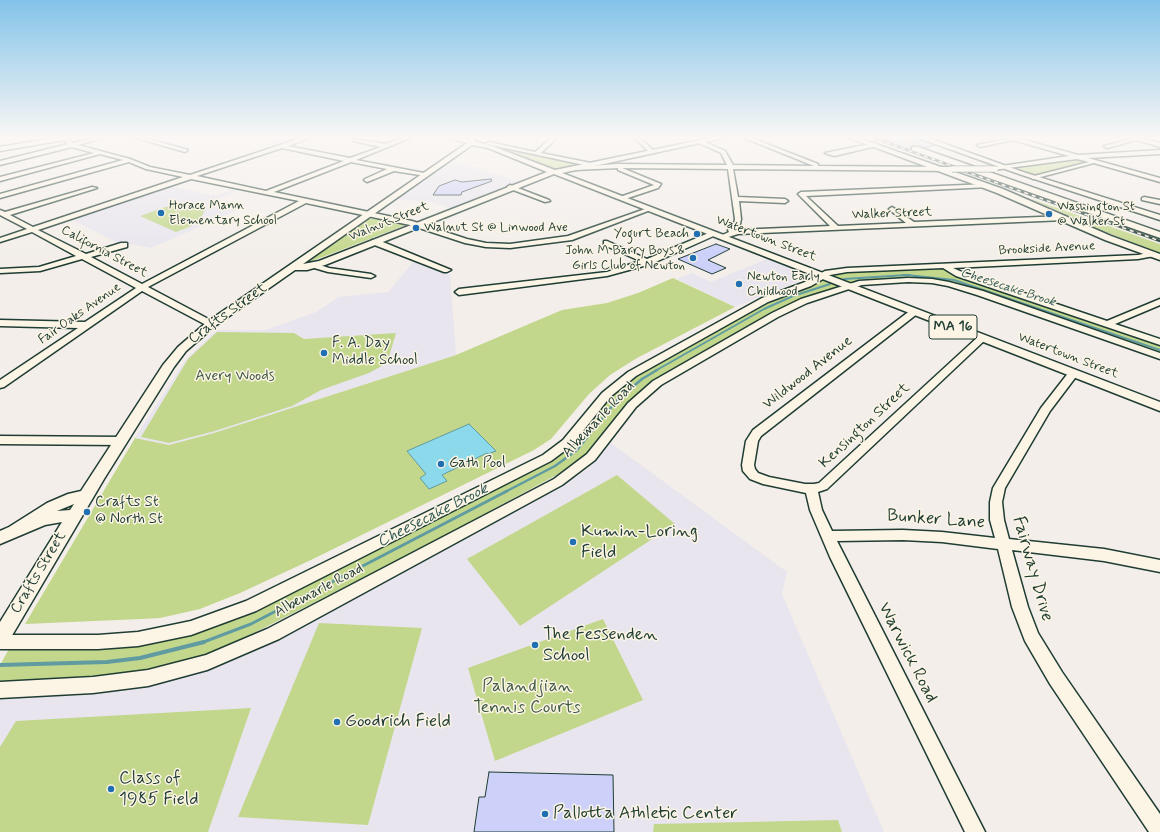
<!DOCTYPE html>
<html>
<head>
<meta charset="utf-8">
<style>
  body { margin:0 }
  canvas { display:block; background:#f3eee9 }
</style>
</head>
<body>
<canvas width="1160" height="832"></canvas>
<script>
const ctx = document.querySelector('canvas').getContext('2d');
ctx.lineJoin = 'round';
function fillPath(path, color) {
  ctx.fillStyle = color;
  ctx.fill(path, 'evenodd');
}
function toPath(rows) {
  const path = new Path2D();
  for (const r of rows) {
    path.moveTo(r[0], r[1]);
    for (let i = 2; i < r.length; i += 2) path.lineTo(r[i], r[i + 1]);
  }
  return path;
}
function trace(path, color, width, dash) {
  ctx.strokeStyle = color;
  ctx.lineWidth = width;
  ctx.lineCap = dash ? 'butt' : 'round';
  ctx.setLineDash(dash || []);
  ctx.stroke(path);
}
function write(font, color, halo, rows, align = 'center') {
  ctx.font = font + ' Mynerve,sans-serif';
  ctx.lineWidth = 3;
  ctx.setLineDash([]);
  ctx.textBaseline = 'middle';
  ctx.strokeStyle = halo;
  ctx.fillStyle = color;
  for (const [text, x, y, turn = 0] of rows) {
    ctx.save();
    ctx.translate(x, y);
    ctx.rotate((+turn || 0) * Math.PI / 180);
    ctx.textAlign = isNaN(turn) ? turn : align;
    if (halo) ctx.strokeText(text, 0, 0);
    ctx.fillText(text, 0, 0);
    ctx.restore();
  }
}
const built = toPath([
  [136,137,216,137,185,150],
  [228,137,304,137,275,147],
  [450,160,519,181,451,208,431,202,394,199],
  [170,186,216,196,233,189,238,190,217,200,247,206,151,248,131,244,118,243,71,219],
  [767,259,805,274,807,278,735,307,677,279,692,273,711,282],
  [414,261,450,274,456,355,214,433,169,445,135,438,186,359,216,330,266,330,316,312,339,297,388,292],
  [611,443,787,572,782,594,884,832,0,832,0,698,89,695,151,685,198,672,249,654,283,637,570,481,589,468]
]);
const green = toPath([
  [489,145,504,149,580,164,554,169],
  [1075,157,1094,162,1033,177,1007,168],
  [1029,198,1160,244,1160,253,1103,231],
  [200,205,205,210,201,218,189,227,176,232,140,216,165,207,172,206,185,208,173,213],
  [374,218,406,225,307,263,368,219],
  [940,268,1160,342,1160,355,966,288,928,281,856,285,833,276,838,273],
  [673,278,735,307,637,358,610,375,589,394,551,439,534,450,313,559,240,593,200,609,160,618,141,619,25,624,135,438,169,445,214,433,456,355,562,310,607,303,638,293],
  [818,278,843,288,811,296,791,304,694,357,645,387,626,405,591,451,575,465,412,553,218,651,122,677,0,689,0,665,13,642,127,640,201,625,558,451,623,380,765,300],
  [217,332,294,333,304,339,396,333,387,363,369,373,321,390,292,406,215,431,169,443,141,437,188,359],
  [617,475,675,524,520,626,467,559],
  [603,619,643,700,495,761,468,668],
  [319,623,422,628,368,825,238,817],
  [251,708,208,832,0,832,0,747,16,721],
  [838,820,842,832,653,832,654,824]
]);
const water = toPath([
  [469,424,496,451,488,454,487,453,442,475,447,481,429,489,420,478,426,474,407,451,469,424]
]);
const streamFar4 = toPath([
  [902,275,910,275]
]);
const streamFar3 = toPath([
  [844,279,907,275,954,280,1160,350],
  [655,371,764,309,793,296,830,284]
]);
const streamFar2 = toPath([
  [505,492,555,466,577,450,617,400,642,379,657,370]
]);
const streamFar1 = toPath([
  [201,643,251,624,507,491]
]);
const stream = toPath([
  [0,665,107,662,140,658,204,642]
]);
const building = toPath([
  [888,137,912,137,935,145,924,148,912,146,910,150,886,141,888,139,888,137],
  [491,179,492,181,462,192,461,195,433,195,439,186,455,180,462,182,491,179],
  [716,244,730,249,708,260,726,268,712,274,678,259,716,244],
  [489,772,613,775,614,832,474,832,479,797,485,797,489,772]
]);
const highwayTunnel = toPath([
  [891,137,922,148]
]);
const minor = toPath([
  [59,137,67,137,73,143,97,137,106,137,78,145,130,159,150,167,190,175,304,137,312,137,288,146,350,158,381,147,353,141,353,139,386,144,405,137,412,137,356,160,424,173,426,174,426,176,394,171,367,182,364,180,365,179,387,169,351,162,274,192,412,221,467,239,486,243,510,244,568,236,648,208,653,209,572,240,510,248,486,247,465,243,410,225,306,203,148,287,214,322,216,324,214,326,208,326,142,291,4,387,0,388,0,380,78,328,0,326,0,320,85,322,136,288,82,259,40,271,0,273,0,269,39,267,76,256,32,232,0,242,0,238,27,229,0,215,0,210,5,212,92,187,97,188,10,215,33,227,183,177,146,169,129,162,0,198,0,194,123,160,100,154,0,181,0,177,94,153,72,147,0,165,0,161,68,144,64,140,0,151,0,147,59,137],
  [282,148,344,161,266,191,197,176,282,148],
  [191,179,299,201,142,284,91,257,127,247,127,243,121,243,86,254,38,230,191,179],
  [133,137,142,137,188,150,185,152,133,137],
  [549,137,554,137,554,141,541,153,591,163,592,164,589,166,617,164,727,165,721,153,699,143,699,141,701,140,725,151,733,165,814,166,742,137,749,137,818,164,818,166,952,167,955,169,952,171,733,169,738,197,785,199,788,201,785,203,739,201,741,219,740,224,736,230,830,226,798,194,801,192,988,184,990,185,990,187,806,196,838,226,906,223,890,210,889,209,892,207,914,222,1065,216,1068,218,1065,220,738,234,722,239,718,237,729,232,728,230,734,224,735,219,728,169,622,168,661,184,658,188,622,200,619,198,620,197,654,185,618,170,618,168,575,170,573,169,573,167,589,166,486,144,489,142,535,152,549,140,549,137],
  [634,137,639,137,654,151,654,153,650,153,634,137],
  [1005,137,1014,137,1078,155,1160,150,1160,154,1088,158,1160,178,1160,182,1094,163,1033,179,1030,177,1089,162,1077,159,993,170,992,169,995,167,1069,156,1013,140,980,147,977,145,1007,139,1005,137],
  [1128,137,1137,137,1160,143,1160,147,1137,140,1107,148,1104,146,1131,139,1128,137],
  [875,143,878,145,877,146,834,156,825,153,875,143],
  [510,185,549,200,550,201,545,202,508,188,507,187,510,185],
  [1144,197,1160,200,1160,204,1142,200,1142,198,1144,197],
  [711,232,714,232,718,234,651,264,607,276,459,295,455,292,459,289,607,272,640,261,604,245,604,241,607,241,647,259,711,232],
  [372,240,378,240,451,270,447,272,444,272,372,244,372,240],
  [1151,252,1155,254,1154,256,1138,259,953,268,962,272,1107,321,1160,299,1160,305,1115,324,1160,339,1160,345,956,276,943,268,847,272,830,275,811,286,768,302,636,376,610,397,571,446,551,461,256,611,191,635,138,646,98,649,0,649,0,635,98,635,138,632,191,621,246,601,543,455,563,440,602,393,628,372,762,298,805,282,825,271,847,268,1138,255,1151,252],
  [311,263,314,263,329,268,371,274,375,276,371,278,328,272,311,267,311,263],
  [908,278,932,279,949,282,983,291,1160,353,1160,359,977,295,948,286,932,283,908,282,862,285,846,290,807,303,778,317,661,385,636,407,595,460,562,485,279,639,207,670,148,686,93,693,0,698,0,682,93,677,148,670,206,655,267,629,554,479,587,454,628,403,653,381,772,313,801,299,859,281,908,278],
  [914,309,918,312,917,314,761,436,758,441,754,465,755,469,758,473,769,477,805,484,814,484,819,483,979,336,985,336,987,338,985,340,827,489,818,492,822,510,832,531,903,530,942,532,995,538,990,520,990,502,993,488,1041,408,1069,372,1077,372,1078,374,1050,411,1005,488,1002,502,1004,520,1009,539,1104,549,1160,560,1160,572,1104,561,1012,550,1028,607,1038,633,1062,672,1160,814,1160,832,1149,832,1050,684,1025,641,1012,607,998,549,942,542,903,540,837,541,985,832,965,832,830,557,810,510,806,493,763,484,750,479,743,471,742,465,746,441,753,430,911,310,914,309],
  [0,436,121,437,125,438,127,441,125,444,121,445,0,444,0,436]
]);
const major = toPath([
  [447,137,458,137,469,140,470,137,476,137,474,141,492,146,555,170,715,137,728,137,562,173,1160,402,1160,411,554,174,325,265,307,270,295,270,215,326,186,351,174,367,104,479,7,644,0,646,0,622,62,522,45,525,0,544,0,531,9,527,47,503,68,494,81,491,163,365,178,347,207,322,467,143,447,137],
  [472,145,488,148,547,172,319,261,303,264,472,145],
  [74,504,70,510,57,511,74,504],
  [847,137,856,137,1003,189,1111,236,1160,254,1160,260,1105,240,997,193,847,137],
  [916,137,926,137,1023,172,1160,215,1160,220,1019,174,916,137]
]);
const highway = toPath([
  [877,137,886,137,887,139,884,141,877,137],
  [912,147,918,147,1160,232,1160,238,912,151,912,147]
]);
const rail = toPath([
  [871,137,955,167],
  [964,171,1160,241]
]);
const minorBridge = toPath([
  [952,169,995,169]
]);
const markers = [
  [161,213,4,"#1f6fb2"],
  [1049,214,4,"#1f6fb2"],
  [416,228,4,"#1f6fb2"],
  [697,234,4,"#1f6fb2"],
  [693,258,4,"#1f6fb2"],
  [739,284,4,"#1f6fb2"],
  [324,353,4,"#1f6fb2"],
  [441,464,4,"#1f6fb2"],
  [87,512,4,"#1f6fb2"],
  [573,542,4,"#1f6fb2"],
  [535,645,4,"#1f6fb2"],
  [337,722,4,"#1f6fb2"],
  [111,789,4,"#1f6fb2"],
  [545,814,4,"#1f6fb2"]
];
const farPoinames = [
  ["Horace Mann",169,206],
  ["Elementary School",169,221],
  ["Washington St",1057,207],
  ["@ Walker St",1057,222],
  ["Walnut St @ Linwood Ave",424,228],
  ["Yogurt Beach",689,234,"right"],
  ["John M Barry Boys &",685,251,"right"],
  ["Girls Club of Newton",685,266,"right"],
  ["Newton Early",747,277],
  ["Childhood",747,292]
];
const farStreetnames = [
  ["Walker Street",892,214,-2],
  ["Walnut Street",389,222,-22],
  ["Watertown Street",766,239,21],
  ["Brookside Avenue",1047,249,-3],
  ["California Street",104,252,28],
  ["Fair Oaks Avenue",80,314,-35],
  ["Watertown Street",1068,356,21]
];
const farWaternames = [
  ["Cheesecake Brook",1008,288,18]
];
const shields = [
  [953,327,48]
];
const shieldNames = [
  ["MA 16",953,327]
];
const streetNames = [
  ["Crafts Street",228,314,-36],
  ["Wildwood Avenue",808,373,-38],
  ["Albemarle Road",599,420,-47],
  ["Kensington Street",865,426,-43],
  ["Crafts Street",39,573,-59],
  ["Albemarle Road",319,591,-28]
];
const poiNames = [
  ["F. A. Day",332,344],
  ["Middle School",332,361],
  ["Gath Pool",449,464],
  ["Crafts St",95,503],
  ["@ North St",95,520]
];
const parkNames = [
  ["Avery Woods",235,377]
];
const waterNames = [
  ["Cheesecake Brook",433,516,-27]
];
const nearStreetnames = [
  ["Bunker Lane",936,520,4],
  ["Fairway Drive",1032,569,74],
  ["Warwick Road",907,653,63]
];
const nearPoinames = [
  ["Kumin-Loring",581,532],
  ["Field",581,553],
  ["The Fessenden",543,635],
  ["School",543,656],
  ["Goodrich Field",345,722],
  ["Class of",119,779],
  ["1985 Field",119,800],
  ["Pallotta Athletic Center",553,814]
];
const nearParknames = [
  ["Palandjian",527,687],
  ["Tennis Courts",527,708]
];
fillPath(built, '#e8e5ee');
fillPath(green, '#c3d78c');
fillPath(water, '#8bd9ea');
trace(water, '#609ba1', 1);
trace(streamFar4, '#609ba1', 1.5);
trace(streamFar3, '#609ba1', 2);
trace(streamFar2, '#609ba1', 2.5);
trace(streamFar1, '#609ba1', 3);
trace(stream, '#609ba1', 4);
fillPath(building, '#cdd1fa');
trace(building, '#1f3d34', 1);
trace(highwayTunnel, '#c9cbc5', 8, [8, 4]);
trace(minor, '#1f3d34', 3);
trace(major, '#1f3d34', 3);
trace(highway, '#1f3d34', 3);
fillPath(minor, '#fcf5e5');
fillPath(major, '#fcf5e5');
fillPath(highway, '#fcf5e5');
trace(rail, '#1f3d34', 2.5);
trace(rail, '#fcf5e5', 1.5, [4]);
trace(minorBridge, '#1f3d34', 7, []);
trace(minorBridge, '#fcf5e5', 5.5);
const sky = ctx.createLinearGradient(0, 0, 0, 254);
sky.addColorStop(0, '#83c3e9');
sky.addColorStop(0.54, '#faf7f5');
sky.addColorStop(1, '#faf7f500');
ctx.fillStyle = sky;
ctx.fillRect(0, 0, 1160, 254);
for (const [x, y, r, color] of markers) {
  const dot = new Path2D();
  dot.arc(x, y, r, 0, 2 * Math.PI);
  ctx.fillStyle = color;
  ctx.fill(dot);
  trace(dot, '#fcf5e5', 1.5);
}
write('13px', '#1f3d34', '#fcf5e5', farPoinames, 'left');
write('13px', '#1f3d34', '#fcf5e5', farStreetnames);
write('italic 13px', '#355c58', '#fcf5e5', farWaternames);
for (const [x, y, w] of shields) {
  const box = new Path2D();
  box.roundRect(x - w / 2, y - 12, w, 24, 3);
  ctx.fillStyle = '#fcf5e5';
  ctx.fill(box);
  trace(box, '#1f3d34', 1);
}
write('bold 14px', '#1f3d34', null, shieldNames);
write('15px', '#1f3d34', '#fcf5e5', streetNames);
write('15px', '#1f3d34', '#fcf5e5', poiNames, 'left');
write('15px', '#405c46', '#fcf5e5', parkNames);
write('italic 16px', '#355c58', '#fcf5e5', waterNames);
write('18px', '#1f3d34', '#fcf5e5', nearStreetnames);
write('18px', '#1f3d34', '#fcf5e5', nearPoinames, 'left');
write('18px', '#405c46', '#fcf5e5', nearParknames);
</script>
</body>
</html>
